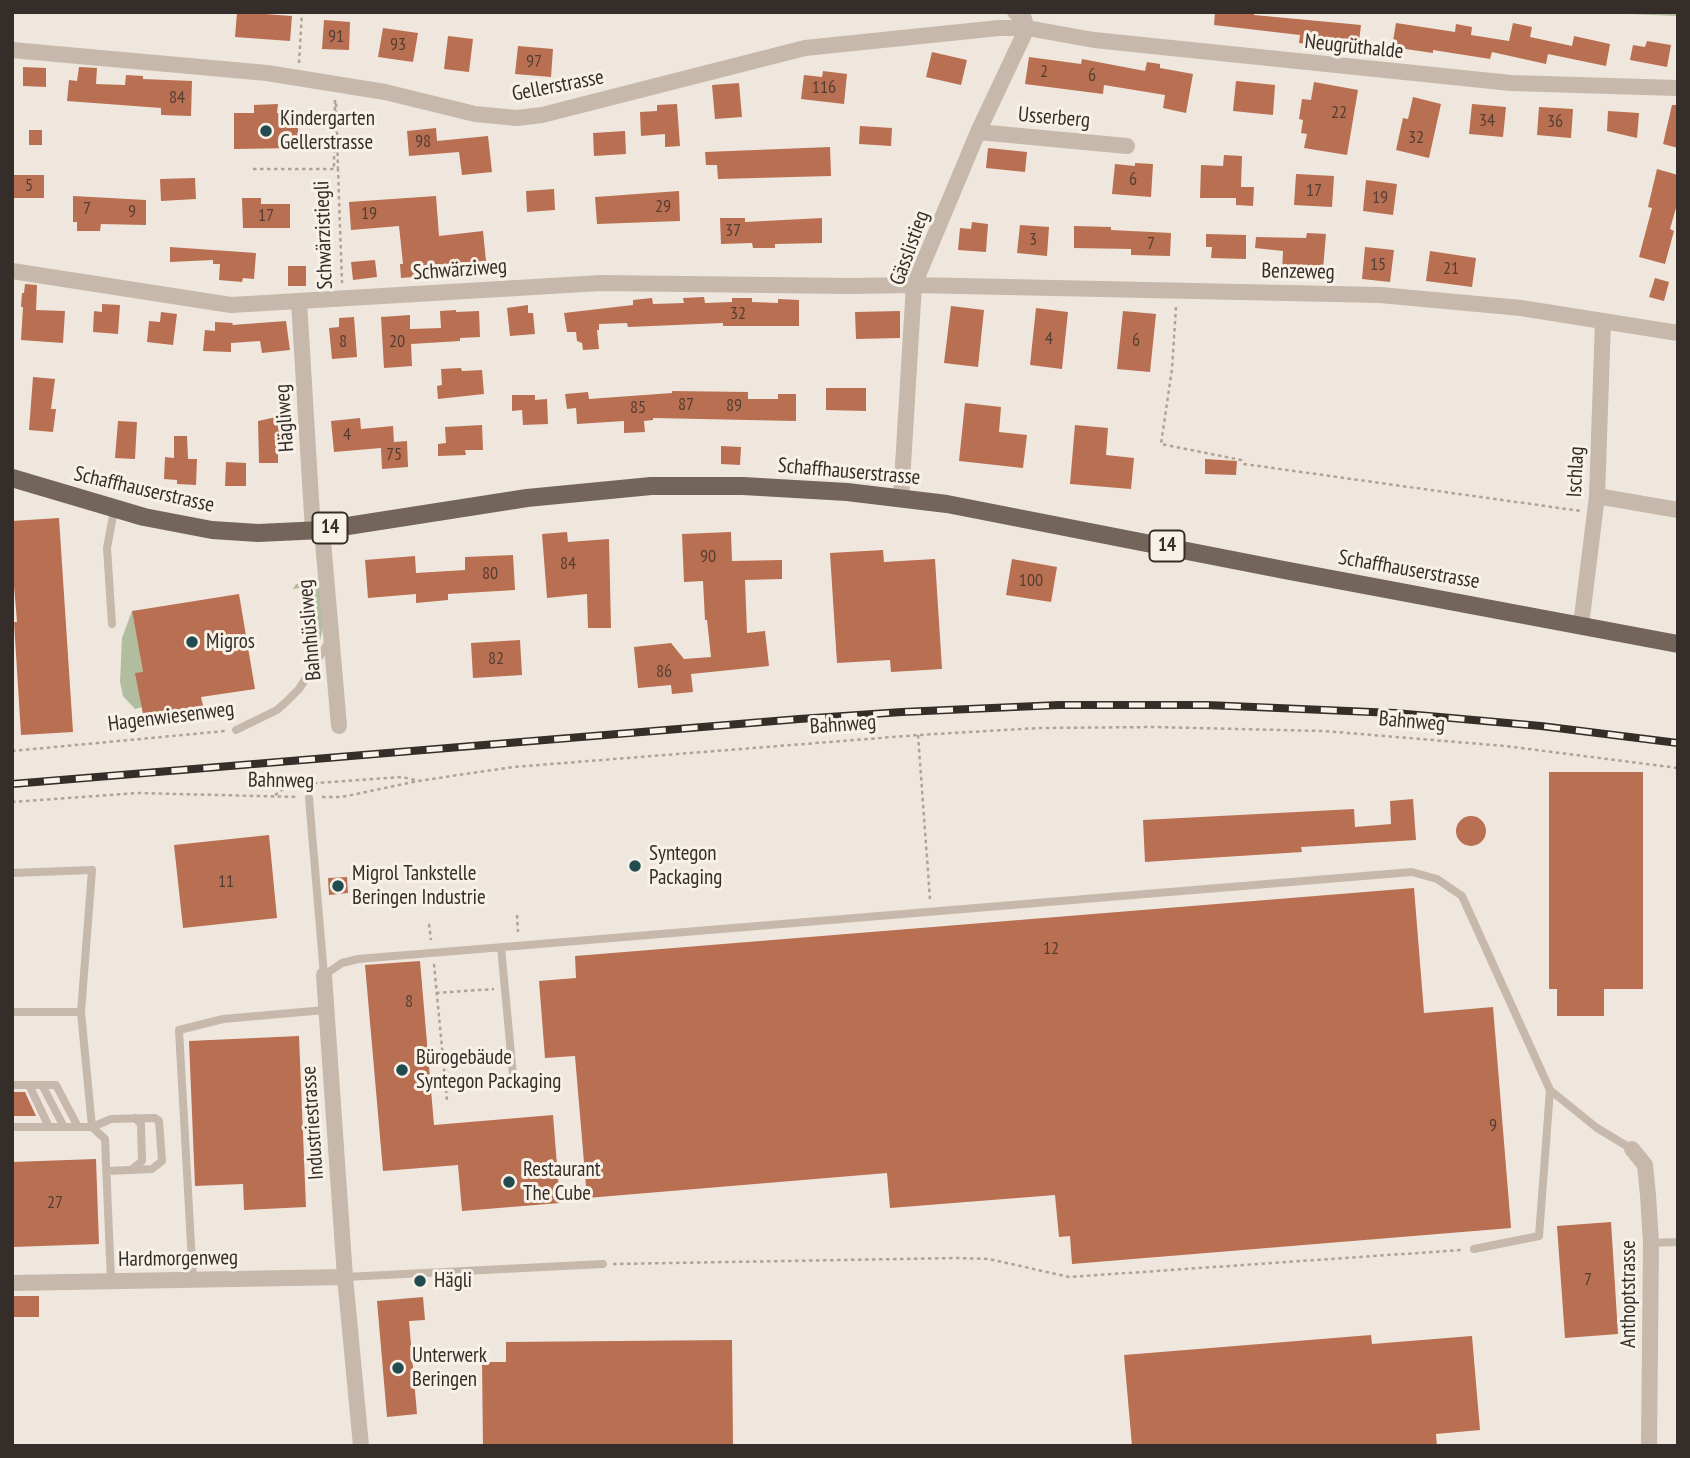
<!DOCTYPE html>
<html>
<head>
<meta charset="utf-8">
<style>
  body { margin:0 }
  #map { position:relative; width:1690px; height:1458px; overflow:hidden; background:#efe7dd; font-family:"PT Sans Narrow",sans-serif }
  canvas { display:block }
  .frame { position:absolute; inset:0; border:14px solid #342d29; pointer-events:none }
</style>
</head>
<body>
<div id="map">
<canvas width="1690" height="1458"></canvas>
<div class="frame"></div>
</div>
<script>
const ctx = document.querySelector('canvas').getContext('2d');
ctx.lineJoin = 'round';
function fillPath(path, color) {
  ctx.fillStyle = color;
  ctx.fill(path, 'evenodd');
}
function toPath(rows) {
  const path = new Path2D();
  for (const r of rows) {
    if (r.length === 3) {
      path.moveTo(r[0] + r[2], r[1]);
      path.arc(r[0], r[1], r[2], 0, 2 * Math.PI);
      continue;
    }
    path.moveTo(r[0], r[1]);
    for (let i = 2; i < r.length; i += 2) path.lineTo(r[i], r[i + 1]);
  }
  return path;
}
function trace(path, color, width, dash) {
  ctx.strokeStyle = color;
  ctx.lineWidth = width;
  ctx.lineCap = dash ? 'butt' : 'round';
  ctx.setLineDash(dash || []);
  ctx.stroke(path);
}
function write(font, color, halo, rows, align = 'center') {
  ctx.font = font + ' "PT Sans Narrow",sans-serif';
  ctx.lineWidth = 6;
  ctx.setLineDash([]);
  ctx.textBaseline = 'middle';
  ctx.strokeStyle = halo;
  ctx.fillStyle = color;
  for (const [text, x, y, turn = 0] of rows) {
    ctx.save();
    ctx.translate(x, y);
    ctx.rotate((+turn || 0) * Math.PI / 180);
    ctx.textAlign = isNaN(turn) ? turn : align;
    if (halo) ctx.strokeText(text, 0, 0);
    ctx.fillText(text, 0, 0);
    ctx.restore();
  }
}
const green = toPath([
  [1578,12,1678,12,1678,16],
  [315,582,320,584,323,628,319,644,314,650,308,651,303,646,316,643,306,587,293,589,296,584],
  [132,611,143,672,142,707,135,709,123,696,120,682,122,638]
]);
const building = toPath([
  [237,12,292,16,290,41,235,37],
  [1215,12,1254,12,1254,15,1361,25,1358,50,1299,43,1300,35,1214,25],
  [324,20,350,22,349,50,322,49],
  [1396,23,1455,32,1456,24,1472,27,1471,35,1509,41,1513,23,1532,27,1530,37,1572,46,1574,36,1610,44,1606,66,1548,54,1546,64,1492,52,1490,59,1433,50,1433,53,1392,47],
  [383,28,418,33,413,62,378,57],
  [448,36,473,39,469,72,444,69],
  [1647,41,1671,45,1667,67,1630,60,1633,45,1645,47],
  [518,46,553,49,551,77,515,74],
  [932,52,967,60,961,85,926,77],
  [1029,57,1081,64,1082,59,1145,71,1147,62,1160,64,1160,68,1193,74,1186,113,1163,108,1165,95,1104,85,1103,94,1025,84],
  [23,67,46,68,46,87,23,86],
  [79,67,97,68,96,84,125,85,126,75,143,76,143,79,192,81,191,116,161,115,161,108,67,101,69,80,77,81],
  [823,71,847,74,844,104,801,99,804,75,822,77],
  [1236,81,1275,85,1273,115,1233,111],
  [1314,82,1358,90,1347,155,1304,148,1307,134,1301,133,1303,120,1299,119,1302,99,1311,100],
  [739,83,742,117,715,119,712,85],
  [1413,97,1441,104,1429,158,1396,150,1403,118,1408,119],
  [278,104,277,113,298,113,298,148,234,149,234,113,254,113,254,105],
  [677,104,680,146,665,147,665,134,641,136,640,112,657,111,657,105],
  [1472,104,1506,107,1503,137,1469,134],
  [1672,105,1678,105,1678,148,1663,144],
  [1539,107,1573,109,1571,138,1537,135],
  [1608,111,1639,113,1637,138,1607,131],
  [860,126,892,128,891,146,859,144],
  [436,128,437,141,488,136,492,172,462,175,459,152,409,156,407,131],
  [29,130,42,130,42,145,29,145],
  [625,131,626,154,594,156,593,133],
  [830,147,831,176,718,179,717,165,706,165,705,152],
  [988,148,1027,152,1025,172,986,168],
  [1224,155,1242,156,1241,187,1254,187,1253,206,1236,205,1236,198,1200,198,1201,165,1223,166],
  [1135,163,1153,164,1151,197,1112,194,1115,164,1135,166],
  [1657,169,1678,175,1678,201,1670,229,1674,231,1665,264,1639,257,1652,208,1648,207],
  [1296,174,1334,176,1332,207,1294,205],
  [14,175,44,175,44,198,14,198],
  [195,178,196,199,161,201,160,179],
  [1366,180,1397,184,1393,215,1363,211],
  [554,189,555,210,527,212,526,191],
  [679,191,680,221,597,224,595,197],
  [73,196,146,200,146,225,101,224,100,231,77,231,77,222,73,222],
  [436,196,439,236,483,231,486,261,438,266,439,275,401,278,400,264,403,264,399,226,351,230,349,202],
  [242,198,261,198,261,204,290,204,290,228,243,228],
  [720,218,745,218,745,222,822,218,822,243,775,244,775,248,753,248,752,243,721,244],
  [972,222,988,224,986,252,958,250,960,228,971,229],
  [1020,225,1049,227,1047,256,1017,253],
  [1074,226,1111,227,1111,230,1171,233,1170,256,1131,255,1131,249,1074,248],
  [1307,233,1326,234,1323,269,1302,268,1302,274,1282,273,1283,251,1255,248,1256,237,1306,238],
  [1206,234,1246,235,1246,259,1211,258,1212,247,1206,247],
  [170,247,256,253,254,279,243,278,242,282,219,280,220,264,213,264,213,260,170,262],
  [1365,247,1394,250,1390,282,1362,279],
  [1430,251,1476,258,1472,287,1426,281],
  [375,260,377,277,353,280,351,262],
  [288,266,306,266,306,286,288,286],
  [1655,278,1669,282,1664,301,1649,297],
  [25,284,37,285,36,310,65,311,63,343,21,340,23,307,21,307,22,293,24,293],
  [704,297,705,303,732,302,732,298,752,298,752,302,778,303,778,299,799,300,799,326,723,326,723,323,628,327,627,323,599,324,599,330,597,330,599,349,583,350,582,343,577,341,576,332,567,332,564,313,633,305,633,300,652,298,653,304,684,303,683,298],
  [102,304,120,305,118,334,93,332,94,311,102,312],
  [528,305,528,313,533,313,535,334,510,336,507,308],
  [951,306,984,310,978,367,944,363],
  [1036,308,1068,312,1062,369,1030,365],
  [456,310,456,312,479,311,480,337,460,338,460,341,411,344,412,366,384,368,381,317,410,315,410,329,441,328,440,311],
  [900,311,900,338,856,339,855,312],
  [1123,311,1156,314,1150,372,1117,369],
  [161,312,177,314,173,345,147,342,149,321,160,322],
  [354,317,357,357,332,359,329,328,339,327,339,318],
  [286,321,290,350,262,353,260,341,231,343,231,352,203,351,205,330,215,331,215,322,233,323,232,325],
  [461,368,462,371,482,370,484,394,438,399,437,386,442,385,441,369],
  [33,377,55,379,51,409,56,409,53,432,29,430],
  [826,388,866,388,866,411,826,410],
  [672,391,748,392,748,399,778,399,778,394,796,394,796,421,653,418,653,420,644,421,645,432,624,433,624,421,577,424,576,408,567,409,565,394,588,392,589,399,672,393],
  [512,395,535,395,535,400,547,399,548,424,523,425,522,410,512,411],
  [965,403,1001,407,999,432,1027,435,1023,468,959,461],
  [290,414,294,423,295,452,278,452,278,463,259,463,258,421],
  [360,418,361,429,393,426,394,442,407,441,408,467,382,469,381,448,334,452,331,421],
  [118,421,137,422,135,459,115,458],
  [482,425,483,450,465,450,466,455,438,456,438,444,446,443,445,427],
  [1075,425,1108,428,1106,455,1134,458,1131,489,1070,484],
  [174,436,187,436,188,459,197,459,196,485,177,484,177,480,164,479,165,457,174,458],
  [721,446,741,447,740,465,721,464],
  [1205,459,1237,461,1236,475,1205,474],
  [226,462,246,463,246,486,225,486],
  [59,518,73,732,21,735,14,622,17,622,12,562,12,521],
  [567,532,568,542,609,539,611,628,588,628,587,594,547,598,542,534],
  [731,532,732,561,782,560,782,579,745,580,747,633,765,631,769,666,691,674,693,692,672,694,671,685,638,688,634,647,671,643,684,659,711,657,707,620,705,620,703,581,684,582,682,534],
  [883,550,884,562,935,559,942,669,891,672,890,660,837,663,830,553],
  [513,555,515,590,448,594,448,600,416,603,416,594,368,598,365,560,415,556,416,573,465,570,465,557],
  [1012,559,1057,567,1051,602,1006,595],
  [239,594,255,689,201,697,205,714,151,718,149,713,143,714,135,673,143,672,132,611],
  [520,640,522,675,473,678,471,643],
  [1549,772,1643,772,1643,989,1604,989,1604,1016,1557,1016,1557,989,1549,989],
  [1413,799,1416,840,1301,847,1302,852,1145,862,1143,820,1354,809,1355,827,1391,824,1390,801],
  [1471,831,15],
  [269,835,277,918,183,928,174,845],
  [347,877,348,893,329,895,328,878],
  [1414,888,1424,1013,1493,1007,1511,1228,1072,1264,1070,1236,1059,1237,1055,1195,890,1208,887,1173,587,1198,575,1056,545,1058,539,981,576,978,575,956],
  [420,961,434,1125,553,1115,560,1203,462,1211,458,1165,383,1171,365,965],
  [299,1036,306,1207,244,1210,243,1184,195,1186,189,1041],
  [12,1092,25,1092,36,1116,12,1116],
  [96,1159,99,1244,12,1247,12,1162],
  [1611,1222,1618,1334,1565,1338,1557,1226],
  [12,1296,39,1296,39,1317,12,1317],
  [423,1297,425,1320,409,1321,417,1414,387,1417,377,1301],
  [1371,1335,1372,1344,1472,1336,1480,1430,1436,1434,1437,1446,1132,1446,1124,1355],
  [732,1340,733,1446,483,1446,482,1362,506,1362,506,1342]
]);
const path = toPath([
  [299,63,302,12],
  [335,100,334,166,338,169,342,283],
  [253,169,338,169,336,102],
  [1176,307,1172,369,1161,444,1241,460,1244,464,1581,511],
  [918,735,930,899],
  [12,751,225,731],
  [275,795,289,785,402,777,415,780],
  [322,797,342,797,418,781,513,767,918,735,1039,728,1156,727,1324,731,1505,746,1678,768],
  [12,802,137,793,298,797],
  [517,915,518,932],
  [429,924,431,940],
  [434,964,447,1100],
  [436,993,494,989],
  [613,1264,958,1258,989,1259,1069,1277,1461,1250]
]);
const lane = toPath([
  [112,624,107,548,114,510],
  [236,730,277,710,286,702,299,689,330,640],
  [309,798,324,975,342,963,358,959,1412,872,1437,879,1462,896,1550,1090,1597,1128,1632,1149],
  [12,873,92,870,81,1012,92,1127,111,1119,155,1118,159,1121,162,1161,152,1169,106,1171],
  [501,947,514,1086],
  [12,1012,81,1012],
  [12,1085,56,1085,78,1127],
  [29,1085,49,1127],
  [42,1085,64,1127],
  [12,1127,92,1127,105,1139,111,1281],
  [131,1170,142,1161,141,1124,135,1118],
  [1651,1243,1678,1242],
  [1474,1249,1539,1236,1550,1090],
  [345,1277,603,1264],
  [193,1280,179,1030,223,1019,325,1010]
]);
const street = toPath([
  [1015,12,1023,16,1027,28],
  [12,50,267,73,385,92,475,114,517,118,542,115,805,48,999,28,1027,28,1094,40,1511,83,1678,88],
  [978,132,1127,146],
  [12,271,231,305,601,283,850,286,914,285,1380,295,1521,308,1678,333],
  [299,302,313,531],
  [1597,496,1678,510],
  [901,498,914,285,978,132,1027,28],
  [322,530,339,726],
  [1581,625,1597,496,1603,321],
  [324,975,345,1277,361,1446],
  [1632,1149,1645,1165,1648,1195,1651,1243,1649,1446],
  [12,1283,345,1277]
]);
const primary = toPath([
  [12,478,144,517,212,530,258,533,322,530,527,498,651,486,743,486,847,492,947,504,1284,570,1678,644]
]);
const rail = toPath([
  [12,784,799,719,902,712,1059,705,1207,705,1395,713,1541,726,1678,743]
]);
const markers = [
  [266,131,7,"#234c51"],
  [192,642,7,"#234c51"],
  [635,866,7,"#234c51"],
  [338,886,7,"#234c51"],
  [402,1070,7,"#234c51"],
  [509,1182,7,"#234c51"],
  [420,1281,7,"#234c51"],
  [398,1368,7,"#234c51"]
];
const numberNames = [
  ["91",336,37],
  ["93",398,45],
  ["97",534,62],
  ["2",1044,72],
  ["6",1092,76],
  ["116",824,88],
  ["84",177,98],
  ["22",1339,113],
  ["34",1487,121],
  ["36",1555,122],
  ["32",1416,138],
  ["98",423,142],
  ["6",1133,180],
  ["5",29,186],
  ["17",1314,191],
  ["19",1380,198],
  ["29",663,207],
  ["7",87,209],
  ["9",132,212],
  ["19",369,214],
  ["17",266,216],
  ["37",733,231],
  ["3",1033,240],
  ["7",1151,244],
  ["15",1378,265],
  ["21",1451,269],
  ["32",738,314],
  ["4",1049,339],
  ["6",1136,341],
  ["8",343,342],
  ["20",397,342],
  ["87",686,405],
  ["89",734,406],
  ["85",638,408],
  ["4",347,435],
  ["75",394,455],
  ["90",708,557],
  ["84",568,564],
  ["80",490,574],
  ["100",1031,581],
  ["82",496,659],
  ["86",664,672],
  ["11",226,882],
  ["12",1051,949],
  ["8",409,1002],
  ["9",1493,1126],
  ["27",55,1203],
  ["7",1588,1280]
];
const shields = [
  [330,528,35],
  [1167,546,35]
];
const shieldNames = [
  ["14",330,528],
  ["14",1167,546]
];
const streetNames = [
  ["Neugrüthalde",1354,47,6],
  ["Gellerstrasse",558,86,-11],
  ["Usserberg",1054,118,5],
  ["Schwärzistiegli",324,235,-92],
  ["Gässlistieg",910,248,-70],
  ["Schwärziweg",460,270,-4],
  ["Benzeweg",1298,272,1],
  ["Hägliweg",285,418,-94],
  ["Schaffhauserstrasse",849,472,5],
  ["Ischlag",1576,472,-87],
  ["Schaffhauserstrasse",144,490,13],
  ["Schaffhauserstrasse",1409,570,10],
  ["Bahnhüsliweg",310,630,-95],
  ["Hagenwiesenweg",171,717,-7],
  ["Bahnweg",1412,722,5],
  ["Bahnweg",843,725,-4],
  ["Bahnweg",281,781,1],
  ["Industriestrasse",313,1123,-94],
  ["Hardmorgenweg",178,1259,-1],
  ["Anthoptstrasse",1629,1294,-90]
];
const poiNames = [
  ["Kindergarten",280,119],
  ["Gellerstrasse",280,143],
  ["Migros",206,642],
  ["Syntegon",649,854],
  ["Packaging",649,878],
  ["Migrol Tankstelle",352,874],
  ["Beringen Industrie",352,898],
  ["Bürogebäude",416,1058],
  ["Syntegon Packaging",416,1082],
  ["Restaurant",523,1170],
  ["The Cube",523,1194],
  ["Hägli",434,1281],
  ["Unterwerk",412,1356],
  ["Beringen",412,1380]
];
fillPath(green, '#b1bd9e');
fillPath(building, '#b96f51');
trace(path, '#b2a294', 2.5, [3.5, 3.5]);
trace(lane, '#c6b8aa', 8);
trace(street, '#c6b8aa', 16);
trace(primary, '#74655b', 18);
trace(rail, '#342d29', 8);
trace(rail, '#f7f1e8', 5, [16]);
for (const [x, y, r, color] of markers) {
  const dot = new Path2D();
  dot.arc(x, y, r, 0, 2 * Math.PI);
  ctx.fillStyle = color;
  ctx.fill(dot);
  trace(dot, '#f7f1e8', 2.5);
}
write('18px', '#553e33', null, numberNames);
for (const [x, y, w] of shields) {
  const box = new Path2D();
  box.roundRect(x - w / 2, y - 15.5, w, 31, 5);
  ctx.fillStyle = '#f7f1e8';
  ctx.fill(box);
  trace(box, '#342d29', 2);
}
write('bold 19px', '#342d29', null, shieldNames);
write('21px', '#342d29', '#f7f1e8', streetNames);
write('21px', '#342d29', '#f7f1e8', poiNames, 'left');
</script>
</body>
</html>
